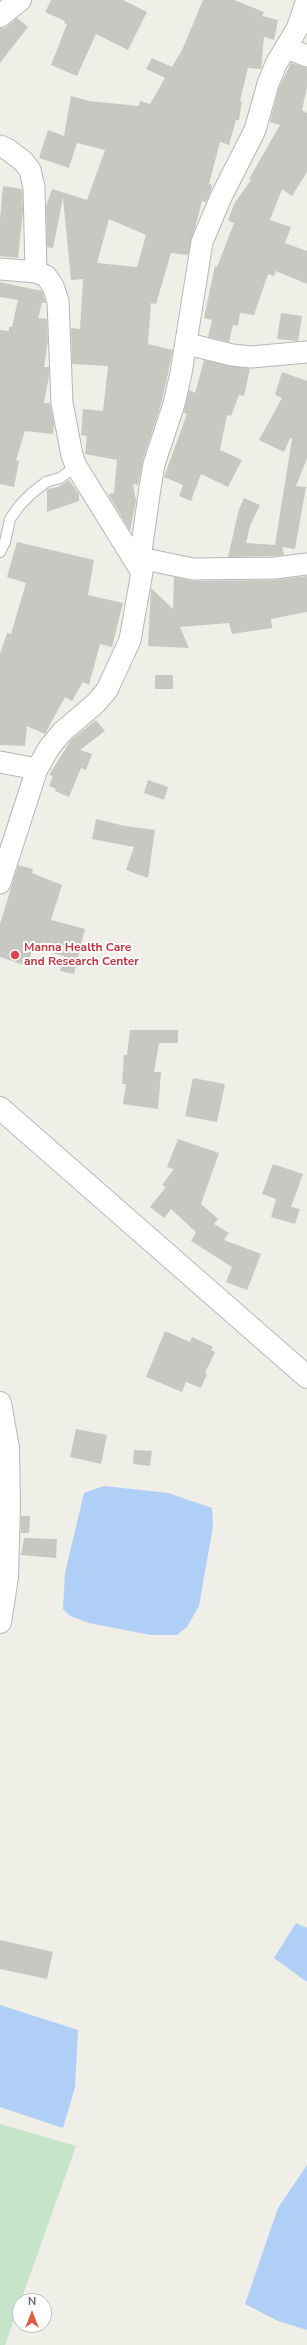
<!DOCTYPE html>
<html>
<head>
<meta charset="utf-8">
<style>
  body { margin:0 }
  #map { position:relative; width:307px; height:2345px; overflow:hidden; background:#efeee7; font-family:"Nunito Sans",sans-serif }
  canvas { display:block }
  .north { position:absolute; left:12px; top:2293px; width:40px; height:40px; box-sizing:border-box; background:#fff; border:1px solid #bfc0c2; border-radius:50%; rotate:0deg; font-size:11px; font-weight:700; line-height:16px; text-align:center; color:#5f6166 }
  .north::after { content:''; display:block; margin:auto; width:14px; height:18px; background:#da6143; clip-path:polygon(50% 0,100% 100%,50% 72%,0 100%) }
</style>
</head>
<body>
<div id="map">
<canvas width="307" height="2345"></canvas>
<div class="north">N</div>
</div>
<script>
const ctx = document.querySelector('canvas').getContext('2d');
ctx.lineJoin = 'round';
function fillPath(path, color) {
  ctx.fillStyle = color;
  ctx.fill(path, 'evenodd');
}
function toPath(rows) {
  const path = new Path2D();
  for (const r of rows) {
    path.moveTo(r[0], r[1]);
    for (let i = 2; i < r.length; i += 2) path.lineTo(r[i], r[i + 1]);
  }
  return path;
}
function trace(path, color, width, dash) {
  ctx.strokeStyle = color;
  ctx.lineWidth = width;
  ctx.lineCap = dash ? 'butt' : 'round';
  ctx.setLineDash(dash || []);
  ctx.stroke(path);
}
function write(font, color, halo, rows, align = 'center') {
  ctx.font = font + ' "Nunito Sans",sans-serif';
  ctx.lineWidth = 4;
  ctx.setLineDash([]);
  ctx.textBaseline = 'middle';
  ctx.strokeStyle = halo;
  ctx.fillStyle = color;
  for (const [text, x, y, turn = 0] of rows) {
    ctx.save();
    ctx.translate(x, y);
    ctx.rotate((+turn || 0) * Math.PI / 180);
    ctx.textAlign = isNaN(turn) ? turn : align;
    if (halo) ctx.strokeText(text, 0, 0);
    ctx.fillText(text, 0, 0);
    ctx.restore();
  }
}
const green = toPath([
  [0,2124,76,2146,5,2345,0,2345]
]);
const water = toPath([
  [104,1486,168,1493,212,1508,213,1526,199,1606,187,1627,177,1635,151,1635,89,1623,70,1616,63,1609,65,1573,84,1493],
  [296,1923,307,1928,307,1982,274,1958],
  [0,2005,78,2030,75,2087,63,2128,0,2107],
  [307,2165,307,2330,278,2321,245,2304,278,2208]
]);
const building = toPath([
  [51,0,123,0,147,12,128,50,96,34,77,76,51,65,67,24,64,23,65,21,45,12],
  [203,0,234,0,264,12,262,16,278,20,274,40,264,37,261,69,248,68,240,101,242,101,239,120,236,120,229,145,220,142,209,184,212,185,211,190,206,202,202,201,188,255,171,253,156,304,151,303,148,344,173,350,162,401,143,460,138,485,133,484,136,501,130,531,108,494,114,493,117,460,85,454,87,436,81,435,83,409,103,411,108,366,72,364,71,328,80,329,83,279,71,280,63,198,53,248,47,247,46,206,52,189,87,200,105,150,77,143,69,168,39,158,48,130,64,136,71,96,89,101,139,106,140,101,150,104,165,78,146,69,152,58,172,67,183,48],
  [109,219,146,235,137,267,97,263],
  [17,18,28,27,0,63,0,28,5,28],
  [291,63,307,68,307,87,302,110,307,113,307,172,292,196,282,189,270,220,291,227,285,243,307,251,307,284,276,271,274,276,268,274,254,315,240,313,238,326,233,325,229,342,208,337,212,320,204,318,215,266,217,267,234,223,228,220,234,204,251,180,249,179,280,125,270,122,279,88],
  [3,186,22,189,23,211,18,258,0,256,0,219],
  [0,282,42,291,46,303,42,303,38,318,47,319,48,340,44,367,49,367,49,376,44,403,50,403,54,423,53,434,25,431,16,460,19,461,14,487,0,484,0,330,9,331,9,327,12,327,18,300,0,297],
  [281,313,302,316,298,341,277,339],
  [204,360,250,369,244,396,239,395,231,416,227,415,220,450,242,460,228,487,201,474,191,501,179,496,183,485,164,477,187,414,184,413,189,390,195,393],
  [282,372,307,381,307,458,296,486,306,487,295,549,282,547,284,555,274,556,228,557,239,509,244,498,260,505,250,526,246,543,275,545,292,439,290,438,284,452,259,440,282,398,275,395],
  [69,480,79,494,79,501,47,512,47,489,58,487],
  [17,542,94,560,88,595,123,603,112,647,100,644,89,685,83,682,72,701,65,697,45,734,27,726,25,746,0,745,0,654,7,633,11,634,26,583,7,577],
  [307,576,307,612,271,619,272,628,232,634,229,623,180,627,189,648,148,646,151,588,173,609,174,577,193,581,275,580],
  [155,675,173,675,173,689,155,689],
  [96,720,105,731,80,750,92,754,86,770,81,768,69,797,55,791,56,789,49,786,53,776,49,775,71,740],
  [148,780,168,787,164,800,144,793],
  [96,819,125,826,155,830,148,878,126,870,134,847,92,839],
  [18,865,33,869,32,873,62,885,51,920,85,929,74,974,60,971,64,956,33,948,27,966,0,957,0,924],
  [130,1030,178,1030,178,1043,159,1043,154,1072,161,1072,158,1109,123,1104,126,1084,122,1084,124,1055,127,1055],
  [193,1078,225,1084,217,1122,185,1116],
  [178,1139,219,1153,201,1204,218,1219,214,1224,229,1233,224,1240,261,1254,247,1290,226,1282,232,1267,191,1241,196,1232,171,1209,164,1218,150,1207,166,1187,162,1185,174,1169,167,1167],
  [273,1164,303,1174,291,1207,300,1209,295,1224,271,1217,276,1199,262,1194],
  [165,1331,190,1342,192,1337,213,1347,211,1350,215,1352,205,1373,207,1374,201,1388,186,1382,182,1392,146,1377],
  [76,1429,107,1435,101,1464,70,1457],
  [134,1450,152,1451,150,1466,133,1464],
  [21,1516,30,1516,29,1533,21,1533],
  [24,1538,57,1539,56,1558,21,1555],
  [0,1940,53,1952,47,1979,0,1969]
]);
const service = toPath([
  [0,552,5,542,10,519,20,505,32,493,46,482,60,478,76,466]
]);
const minor = toPath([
  [286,48,307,56],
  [0,146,7,149,23,161,30,170,34,187,36,272],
  [0,269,36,272,46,276,53,286,58,301,62,403,72,455,76,466,141,571],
  [188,344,232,355,251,357,307,352],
  [140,558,193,569,275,568,307,564],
  [0,762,37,769],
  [0,883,37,769,49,748,62,732,96,703,107,690,130,640,142,572,140,558,150,488,154,464,174,404,181,373,202,242,221,197,255,130,268,84,276,64,297,29,307,0]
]);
const tertiary = toPath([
  [0,16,20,0],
  [0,1403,8,1448,9,1506,7,1577,0,1622]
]);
const secondary = toPath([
  [0,1108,307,1377]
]);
const markers = [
  [15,955,5,"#e0444e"]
];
const healthNames = [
  ["Manna Health Care",24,948],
  ["and Research Center",24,962]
];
fillPath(green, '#c6e4ca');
fillPath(water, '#afcff7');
fillPath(building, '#c8c8c2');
trace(service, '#b4b6ba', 12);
trace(minor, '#b4b6ba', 23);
trace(tertiary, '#b4b6ba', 24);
trace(secondary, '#b6b8bd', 24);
trace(service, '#fff', 10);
trace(minor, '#fff', 21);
trace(tertiary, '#fff', 22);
trace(secondary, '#fff', 22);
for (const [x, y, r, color] of markers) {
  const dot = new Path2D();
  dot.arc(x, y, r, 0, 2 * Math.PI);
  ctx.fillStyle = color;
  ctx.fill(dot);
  trace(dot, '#fff', 1.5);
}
write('bold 12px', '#be3a42', '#fff', healthNames, 'left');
</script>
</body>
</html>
